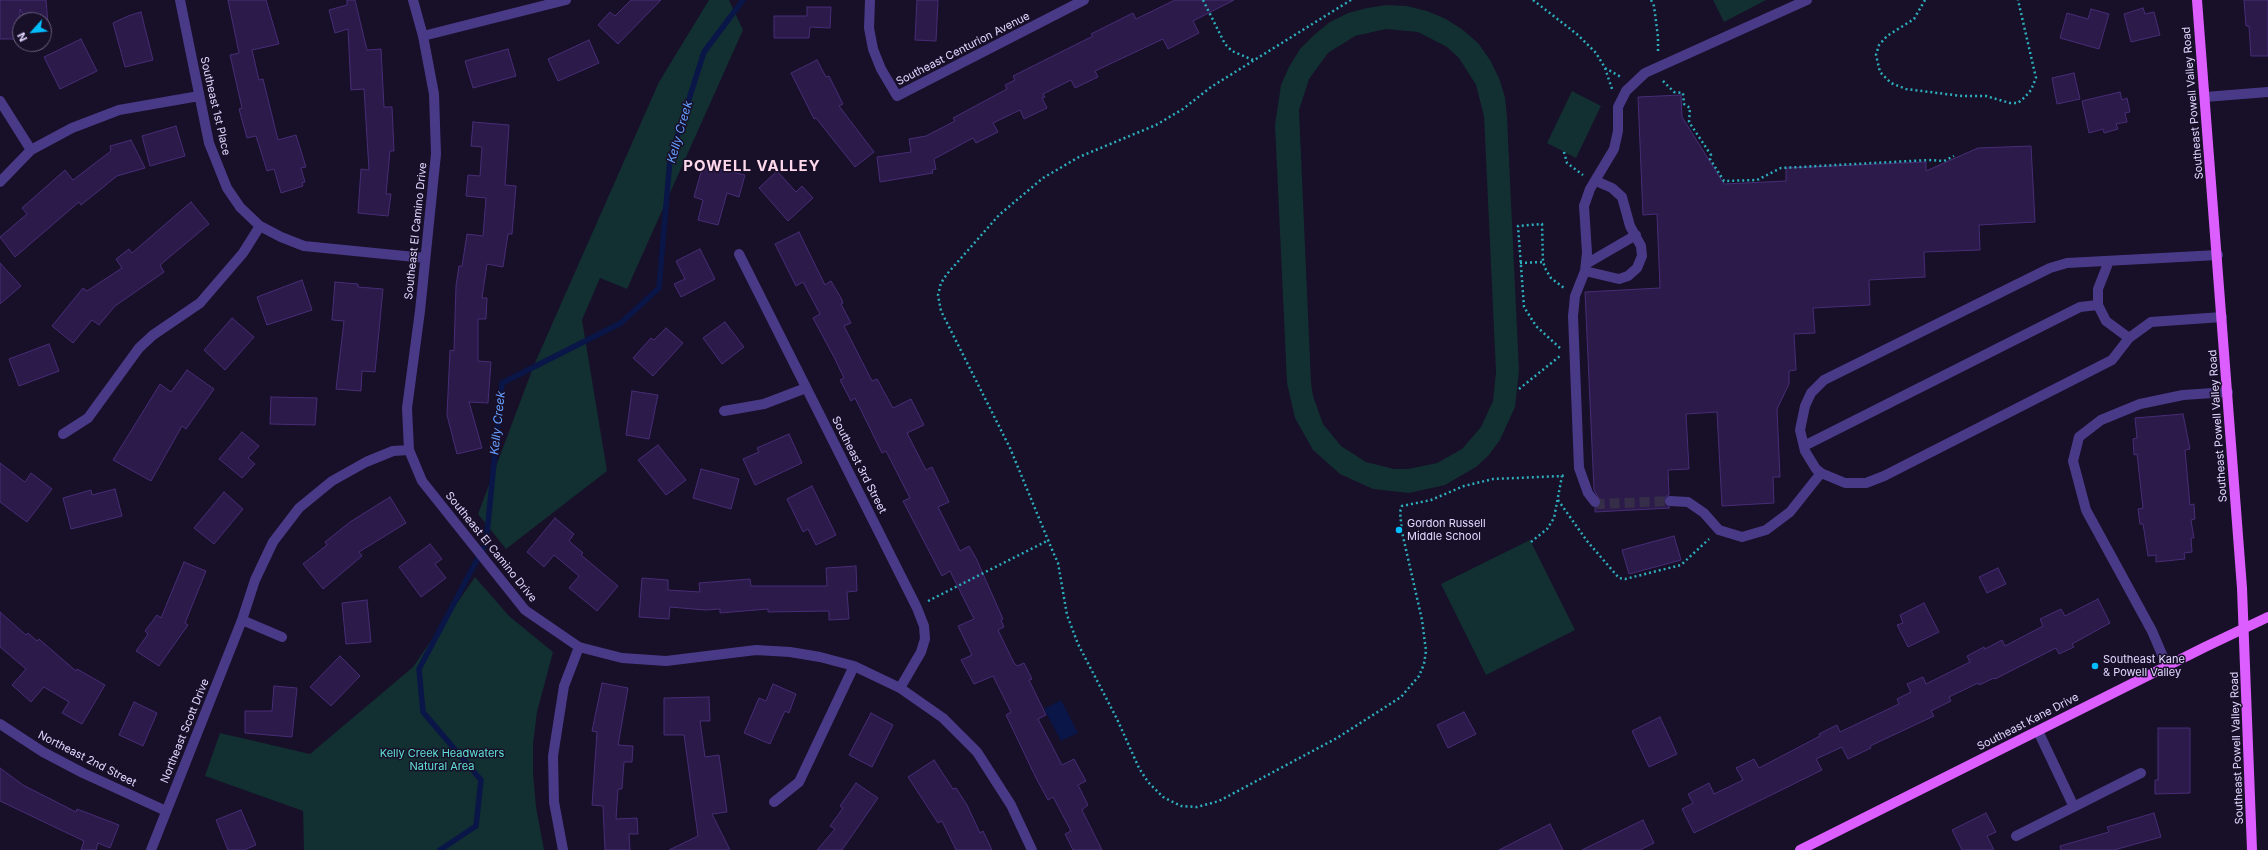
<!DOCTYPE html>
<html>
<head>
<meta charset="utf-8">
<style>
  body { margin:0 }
  #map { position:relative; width:2268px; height:850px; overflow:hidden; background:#180f28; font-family:Inter,sans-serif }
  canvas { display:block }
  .north { position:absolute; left:12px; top:12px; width:40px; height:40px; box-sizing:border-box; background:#180f28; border:1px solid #695f7e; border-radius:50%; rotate:243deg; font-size:11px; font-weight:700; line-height:16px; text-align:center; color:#e2d7ff }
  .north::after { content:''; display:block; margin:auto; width:14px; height:18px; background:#03beff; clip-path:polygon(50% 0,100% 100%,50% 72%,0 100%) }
</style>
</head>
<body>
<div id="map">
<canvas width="2268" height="850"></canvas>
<div class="north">N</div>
</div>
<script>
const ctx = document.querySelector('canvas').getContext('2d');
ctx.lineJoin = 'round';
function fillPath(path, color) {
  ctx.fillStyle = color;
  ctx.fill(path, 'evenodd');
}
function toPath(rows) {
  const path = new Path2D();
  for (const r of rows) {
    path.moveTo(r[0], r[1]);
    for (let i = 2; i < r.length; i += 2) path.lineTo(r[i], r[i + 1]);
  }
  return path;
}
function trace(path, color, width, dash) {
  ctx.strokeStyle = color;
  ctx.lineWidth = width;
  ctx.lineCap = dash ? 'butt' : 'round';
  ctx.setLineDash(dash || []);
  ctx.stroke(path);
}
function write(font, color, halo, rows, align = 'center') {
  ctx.font = font + ' Inter,sans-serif';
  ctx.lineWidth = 3;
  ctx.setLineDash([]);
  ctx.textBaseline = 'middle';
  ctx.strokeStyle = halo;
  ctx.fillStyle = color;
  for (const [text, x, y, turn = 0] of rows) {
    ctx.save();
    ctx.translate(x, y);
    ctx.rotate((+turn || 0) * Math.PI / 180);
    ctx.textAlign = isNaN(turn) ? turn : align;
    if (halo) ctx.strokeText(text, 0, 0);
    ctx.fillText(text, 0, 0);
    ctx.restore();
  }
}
const green = toPath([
  [709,0,729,0,743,30,627,289,600,278,582,320,607,471,506,549,478,514,534,365,659,82],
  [1713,0,1766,0,1724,22],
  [1387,5,1407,6,1427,11,1446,19,1463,30,1478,43,1490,60,1499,78,1505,97,1507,117,1519,371,1515,407,1500,440,1489,455,1476,467,1445,485,1409,493,1373,489,1340,474,1313,450,1295,418,1287,383,1275,125,1281,85,1289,67,1300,49,1314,35,1330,22,1348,13,1367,8],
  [1386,29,1418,32,1447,47,1459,58,1476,85,1484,116,1496,372,1493,401,1481,427,1462,449,1437,463,1408,469,1394,469,1366,462,1341,446,1323,424,1313,396,1311,382,1299,110,1309,79,1328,53,1355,36],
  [1572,91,1601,106,1576,158,1547,143],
  [1530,540,1575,630,1486,675,1441,584],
  [475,577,509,616,553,652,537,712,533,744,533,773,536,807,544,850,304,850,303,811,205,776,220,733,310,754,413,667]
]);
const water = toPath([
  [1061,700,1078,733,1061,741,1044,709]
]);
const stream = toPath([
  [440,850,476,826,481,780,423,712,419,669,486,543,502,383,621,323,659,288,670,159,704,52,743,0]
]);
const building = toPath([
  [0,0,46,0,48,24,44,24,44,20,26,20,20,9,20,39,0,39,0,0],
  [228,0,266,0,279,44,252,50,259,80,263,79,278,140,296,135,306,167,301,168,305,182,302,183,303,186,281,193,274,169,267,171,256,136,247,138,239,109,242,108,230,55,239,53,228,0],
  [347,0,355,0,367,50,381,49,384,107,392,107,394,151,390,151,386,194,391,194,388,216,358,213,361,169,369,170,364,89,351,90,348,29,335,33,329,10,347,5,347,0],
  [631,0,661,0,618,44,598,25,610,12,615,16,631,0],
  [917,0,938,0,936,41,915,40,917,0],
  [1175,0,1234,0,1193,21,1199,33,1168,49,1163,39,1095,71,1098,77,1075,88,1071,80,1043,94,1045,97,1042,98,1047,108,1024,119,1020,110,993,123,998,132,976,143,973,138,934,159,936,169,932,170,933,173,880,182,877,157,911,152,909,139,926,136,955,121,953,118,1007,89,1005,85,1015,80,1013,76,1093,36,1091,34,1133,13,1136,19,1175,0],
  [2244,0,2268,0,2268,56,2251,56,2249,26,2246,26,2244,0],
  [807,7,831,7,830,28,810,27,809,38,774,38,774,16,807,16,807,7],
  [2143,8,2145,14,2154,12,2160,35,2131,42,2124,14,2143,8],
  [2091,9,2109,14,2099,49,2060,38,2067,13,2088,19,2091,9],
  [141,12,153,60,125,67,113,23,128,16,141,12],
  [81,39,97,71,60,89,44,57,81,39],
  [589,40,599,63,558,81,548,59,589,40],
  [508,49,516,76,473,88,465,61,508,49],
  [817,60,826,77,829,76,843,104,839,106,874,152,855,167,816,118,814,119,791,73,817,60],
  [2074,73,2080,99,2057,104,2052,78,2074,73],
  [2120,92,2122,100,2127,98,2130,112,2125,113,2127,122,2116,124,2118,129,2104,133,2103,129,2089,133,2082,101,2120,92],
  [1681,95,1682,117,1724,184,1786,181,1786,168,1926,162,1926,171,1978,148,2031,146,2035,222,1979,225,1980,250,1924,252,1925,277,1869,280,1870,305,1813,308,1815,333,1794,334,1796,370,1789,371,1789,384,1777,409,1780,477,1773,477,1774,503,1722,506,1717,412,1686,414,1689,469,1668,470,1669,495,1665,497,1664,501,1670,508,1595,512,1595,508,1599,507,1601,502,1594,490,1585,292,1660,288,1657,214,1643,215,1638,97,1681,95],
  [473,122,509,125,505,185,516,186,512,234,508,234,503,267,487,264,482,298,487,298,486,319,478,319,478,361,491,362,488,403,469,402,482,448,457,454,447,415,450,350,454,351,456,286,459,266,462,266,467,234,483,236,486,198,466,196,468,175,480,176,482,147,471,146,473,122],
  [176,126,185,156,150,166,142,136,176,126],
  [131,140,145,168,117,176,81,205,79,202,15,257,0,237,27,214,22,208,65,170,73,180,111,151,110,146,131,140],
  [703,165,745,175,739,197,727,193,718,225,698,220,703,200,694,197,703,165],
  [777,171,796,192,802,186,813,198,788,221,759,188,777,171],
  [191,202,209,224,160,265,164,272,115,306,99,325,92,320,73,343,52,326,83,288,87,291,122,268,116,259,129,249,132,253,191,202],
  [799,232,825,285,831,281,841,298,843,303,841,304,851,323,844,326,872,381,877,379,893,408,911,399,924,425,907,433,926,470,932,467,949,502,938,507,960,551,969,546,976,558,1003,619,1001,620,1004,627,998,630,1014,663,1017,666,1024,663,1032,679,1029,680,1046,715,1038,719,1062,765,1074,759,1086,781,1078,785,1088,805,1082,810,1102,850,1073,850,1065,834,1071,831,1053,797,1048,800,1036,778,1006,715,1011,712,993,676,974,684,961,660,972,655,958,626,974,619,950,571,942,576,903,501,910,498,886,451,882,453,855,398,851,401,840,380,844,378,835,359,813,318,820,314,803,282,796,286,775,244,799,232],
  [700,249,715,279,681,297,674,284,685,279,676,261,700,249],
  [0,263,21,286,0,304,0,263],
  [302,280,312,310,267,325,257,297,302,280],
  [335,282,358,284,358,287,383,289,375,372,362,371,361,391,336,389,344,321,332,320,335,282],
  [232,318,254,337,225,370,204,350,232,318],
  [725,322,744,347,722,364,703,338,725,322],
  [666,328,683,343,653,376,633,358,651,338,654,340,666,328],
  [49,344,59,371,19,386,9,359,49,344],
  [187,370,214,389,186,429,182,426,151,481,113,460,160,384,171,392,187,370],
  [632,391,658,395,649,439,626,435,632,391],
  [271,397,317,398,315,425,270,424,271,397],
  [2183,414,2190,449,2185,450,2190,505,2194,504,2195,519,2191,520,2194,538,2191,538,2192,552,2184,553,2185,559,2156,562,2156,555,2148,556,2143,524,2140,524,2138,509,2143,508,2137,454,2134,455,2133,439,2137,438,2135,418,2183,414],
  [242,432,259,446,248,458,255,464,242,478,219,459,242,432],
  [789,434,802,463,755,485,743,459,759,452,757,448,789,434],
  [658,445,686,480,666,495,638,460,658,445],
  [0,463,25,482,31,473,52,489,27,522,0,502,0,463],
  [701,469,739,479,731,509,693,498,701,469],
  [812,486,836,535,816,545,808,529,803,532,787,499,812,486],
  [115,489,122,516,71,529,63,498,91,490,92,495,115,489],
  [224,492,243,509,214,544,194,528,224,492],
  [390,497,406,523,359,552,362,556,323,589,303,564,327,545,325,542,350,522,390,497],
  [555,518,574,534,569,541,583,553,581,555,618,586,597,611,569,588,579,576,554,555,544,567,527,552,555,518],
  [1674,536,1681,560,1629,574,1622,550,1674,536],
  [430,544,442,559,435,564,446,578,421,597,399,567,430,544],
  [184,562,206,571,185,623,188,625,159,666,136,651,148,634,145,631,157,615,161,618,184,562],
  [856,566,857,591,847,592,849,619,829,620,829,611,768,612,768,609,720,613,720,609,705,610,670,607,669,619,639,617,642,578,668,580,668,590,700,592,699,583,750,579,751,586,827,586,826,568,856,566],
  [1998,568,2006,584,1987,593,1979,577,1998,568],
  [2098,599,2110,623,2072,644,2074,647,2059,654,2056,648,1995,679,1994,678,1979,685,1978,683,1949,697,1951,701,1931,711,1934,716,1870,746,1871,748,1848,759,1842,747,1816,759,1822,770,1694,833,1682,809,1693,803,1688,794,1709,783,1714,794,1743,780,1736,768,1754,759,1759,768,1820,736,1819,734,1837,725,1840,732,1899,704,1897,699,1911,692,1907,684,1923,677,1926,684,1970,662,1967,656,1984,647,1985,649,2002,640,2005,646,2043,626,2040,619,2061,609,2065,616,2098,599],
  [367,600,371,642,346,644,342,603,367,600],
  [1924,603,1939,632,1908,647,1897,625,1903,623,1900,615,1924,603],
  [0,612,26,635,28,633,37,641,39,639,76,671,77,669,105,685,82,724,62,713,69,702,44,687,31,702,12,685,26,669,0,647,0,612],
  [340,656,360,676,331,706,310,687,340,656],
  [602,683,628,688,618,745,633,746,632,762,624,762,622,789,618,789,616,819,637,818,638,834,629,834,630,850,605,850,603,806,592,805,597,732,592,731,602,683],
  [773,684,796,694,789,713,785,711,770,744,744,733,759,698,766,701,773,684],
  [274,686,297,688,292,737,245,733,245,711,272,711,274,686],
  [709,697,710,721,700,721,705,757,719,755,727,812,712,814,730,850,669,850,698,836,684,735,664,735,664,698,709,697],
  [134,702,157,713,143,746,119,735,134,702],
  [1464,712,1476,734,1448,748,1437,725,1464,712],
  [871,713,893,725,872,767,849,755,871,713],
  [1660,717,1677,754,1649,767,1632,731,1660,717],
  [2158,728,2190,728,2190,793,2155,794,2155,780,2158,780,2158,728],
  [934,760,953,789,956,788,967,805,980,833,983,831,992,850,956,850,942,821,938,823,908,777,934,760],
  [0,768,23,785,76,812,77,809,119,825,110,848,98,843,96,850,81,850,84,841,0,801,0,768],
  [856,783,878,798,842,850,817,850,835,829,830,826,843,808,840,806,856,783],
  [241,810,256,845,244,850,228,850,216,820,241,810],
  [1986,813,1996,832,1987,836,1994,850,1962,850,1952,830,1986,813],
  [2154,813,2161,837,2114,850,2061,850,2060,846,2109,832,2107,827,2154,813],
  [1643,820,1654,843,1640,850,1582,850,1643,820],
  [1550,824,1563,850,1499,850,1550,824]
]);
const minorTunnel = toPath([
  [1595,502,1600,504,1670,501]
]);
const path = toPath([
  [1203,0,1225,44,1232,51,1253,60],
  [1351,0,1211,87,1183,109,1156,125,1079,157,1043,178,999,215,947,274,941,283,938,295,941,311,1010,448,1053,552,1058,563,1067,615,1078,644,1117,719,1139,768,1148,782,1163,797,1181,806,1197,807,1219,801,1337,738,1401,697,1419,676,1424,664,1426,651,1422,620,1402,532,1400,512,1402,506,1431,500,1464,486,1493,479,1562,476,1566,474],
  [1533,0,1578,35,1596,53,1605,68,1612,89],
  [1651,0,1654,6,1658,37,1658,52],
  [1925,0,1914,19,1887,36,1879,45,1876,55,1880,72,1891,83,1906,89,1962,96,1986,96,2010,103,2018,103,2025,97,2031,90,2036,78,2018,0],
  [1605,68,1621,77],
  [1663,81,1674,92,1683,93,1684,104,1690,108,1689,122,1711,155,1710,159,1724,181,1757,180,1781,168,1929,160,1944,161,1954,156],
  [1564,152,1567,163,1583,175],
  [1520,263,1543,262],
  [1560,348,1536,326,1524,307,1518,226,1542,224,1543,262,1546,270,1551,278,1564,288],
  [1519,389,1560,356],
  [1558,500,1587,541,1619,578,1625,579,1681,565,1709,539],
  [1531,542,1547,529,1554,518,1562,476],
  [928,601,1049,540]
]);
const minor = toPath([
  [180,0,209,143,227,188,240,207,260,226,281,237,304,246,425,258],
  [413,0,423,36,434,94,436,154,420,311,407,408,409,450,422,481,525,610,579,647,622,658,666,661,756,650,790,652,820,657,854,666,900,688,943,718,977,752,1011,805,1032,850],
  [870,0,869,28,873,49,881,69,897,96,1084,0],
  [423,36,566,0],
  [2205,97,2268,92],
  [0,101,31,150],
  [0,182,31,150,72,128,119,110,199,96],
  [739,254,917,608,924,626,925,639,921,652,900,688],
  [2218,255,2067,263,2050,268,1824,380,1811,393,1805,406,1800,430,1805,451,1816,469,1821,473,1845,483,1866,483,1884,476,2112,360,2129,338,2151,322,2222,317],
  [2109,261,2098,289,2098,305,2106,321,2129,338],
  [1586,264,1636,235],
  [1585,271,1619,279,1628,276,1637,268,1642,256,1641,246,1630,226,1622,197,1612,188,1596,181],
  [724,411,764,404,806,388],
  [63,434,88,418,139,348,153,335,200,303,243,253,260,226],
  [1804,446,2080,307,2098,305],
  [1670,501,1688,502,1704,513,1719,530,1742,537,1766,530,1790,512,1821,473],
  [1595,502,1588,493,1579,468,1573,316,1575,296,1585,271,1587,253,1584,206,1590,189,1614,149,1618,131,1618,107,1626,91,1645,73,1807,0],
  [242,620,282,637],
  [2167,666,2152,631,2086,510,2073,461,2079,437,2101,420,2140,404,2183,395,2228,392],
  [0,724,43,752,83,773,166,811],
  [2038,731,2074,807],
  [774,802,799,782,854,666],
  [2016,836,2141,773],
  [151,850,242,620,255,580,273,542,299,508,332,481,366,462,393,451,409,450],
  [563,850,554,802,553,756,564,686,579,647]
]);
const major = toPath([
  [2197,0,2242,588,2252,850],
  [1800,850,2205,647,2268,617]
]);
const markers = [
  [1399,530,4,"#03beff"],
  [2095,666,4,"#03beff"]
];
const streetNames = [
  ["Southeast Centurion Avenue",963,49,-27],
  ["Southeast Powell Valley Road",2193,103,-95],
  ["Southeast 1st Place",215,106,77],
  ["Southeast El Camino Drive",416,231,-84],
  ["Southeast Powell Valley Road",2218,426,-94],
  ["Southeast 3rd Street",859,465,63],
  ["Southeast El Camino Drive",491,547,51],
  ["Southeast Kane Drive",2028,722,-27],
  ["Northeast Scott Drive",185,731,-68],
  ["Southeast Powell Valley Road",2237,748,-92],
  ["Northeast 2nd Street",87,759,27]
];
const poiNames = [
  ["Gordon Russell",1407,524],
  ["Middle School",1407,537],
  ["Southeast Kane",2103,660],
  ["& Powell Valley",2103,673]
];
const parkNames = [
  ["Kelly Creek Headwaters",442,754],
  ["Natural Area",442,767]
];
const waterNames = [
  ["Kelly Creek",680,132,-74],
  ["Kelly Creek",498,423,-84]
];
const districtNames = [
  ["POWELL VALLEY",752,166]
];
fillPath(green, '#122f32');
fillPath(water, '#091647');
trace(stream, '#091647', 5.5);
fillPath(building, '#2c1b4a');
trace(building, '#472d76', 1);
trace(minorTunnel, '#362d48', 10, [10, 5]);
trace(path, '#2daebc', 2.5, [2, 3]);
trace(minor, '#493a88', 10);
trace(major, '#dc5eff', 10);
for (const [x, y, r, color] of markers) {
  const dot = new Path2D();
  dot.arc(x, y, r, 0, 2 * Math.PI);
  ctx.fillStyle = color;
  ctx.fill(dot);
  trace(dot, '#180f28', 1.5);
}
write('11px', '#e2d7ff', '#180f28', streetNames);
write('11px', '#e2d7ff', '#180f28', poiNames, 'left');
write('11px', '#5fe2d6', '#180f28', parkNames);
write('italic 12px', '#659fff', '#180f28', waterNames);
ctx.letterSpacing = '1px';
write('bold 15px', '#ffd9eb', '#180f28', districtNames);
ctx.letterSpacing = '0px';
</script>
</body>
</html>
